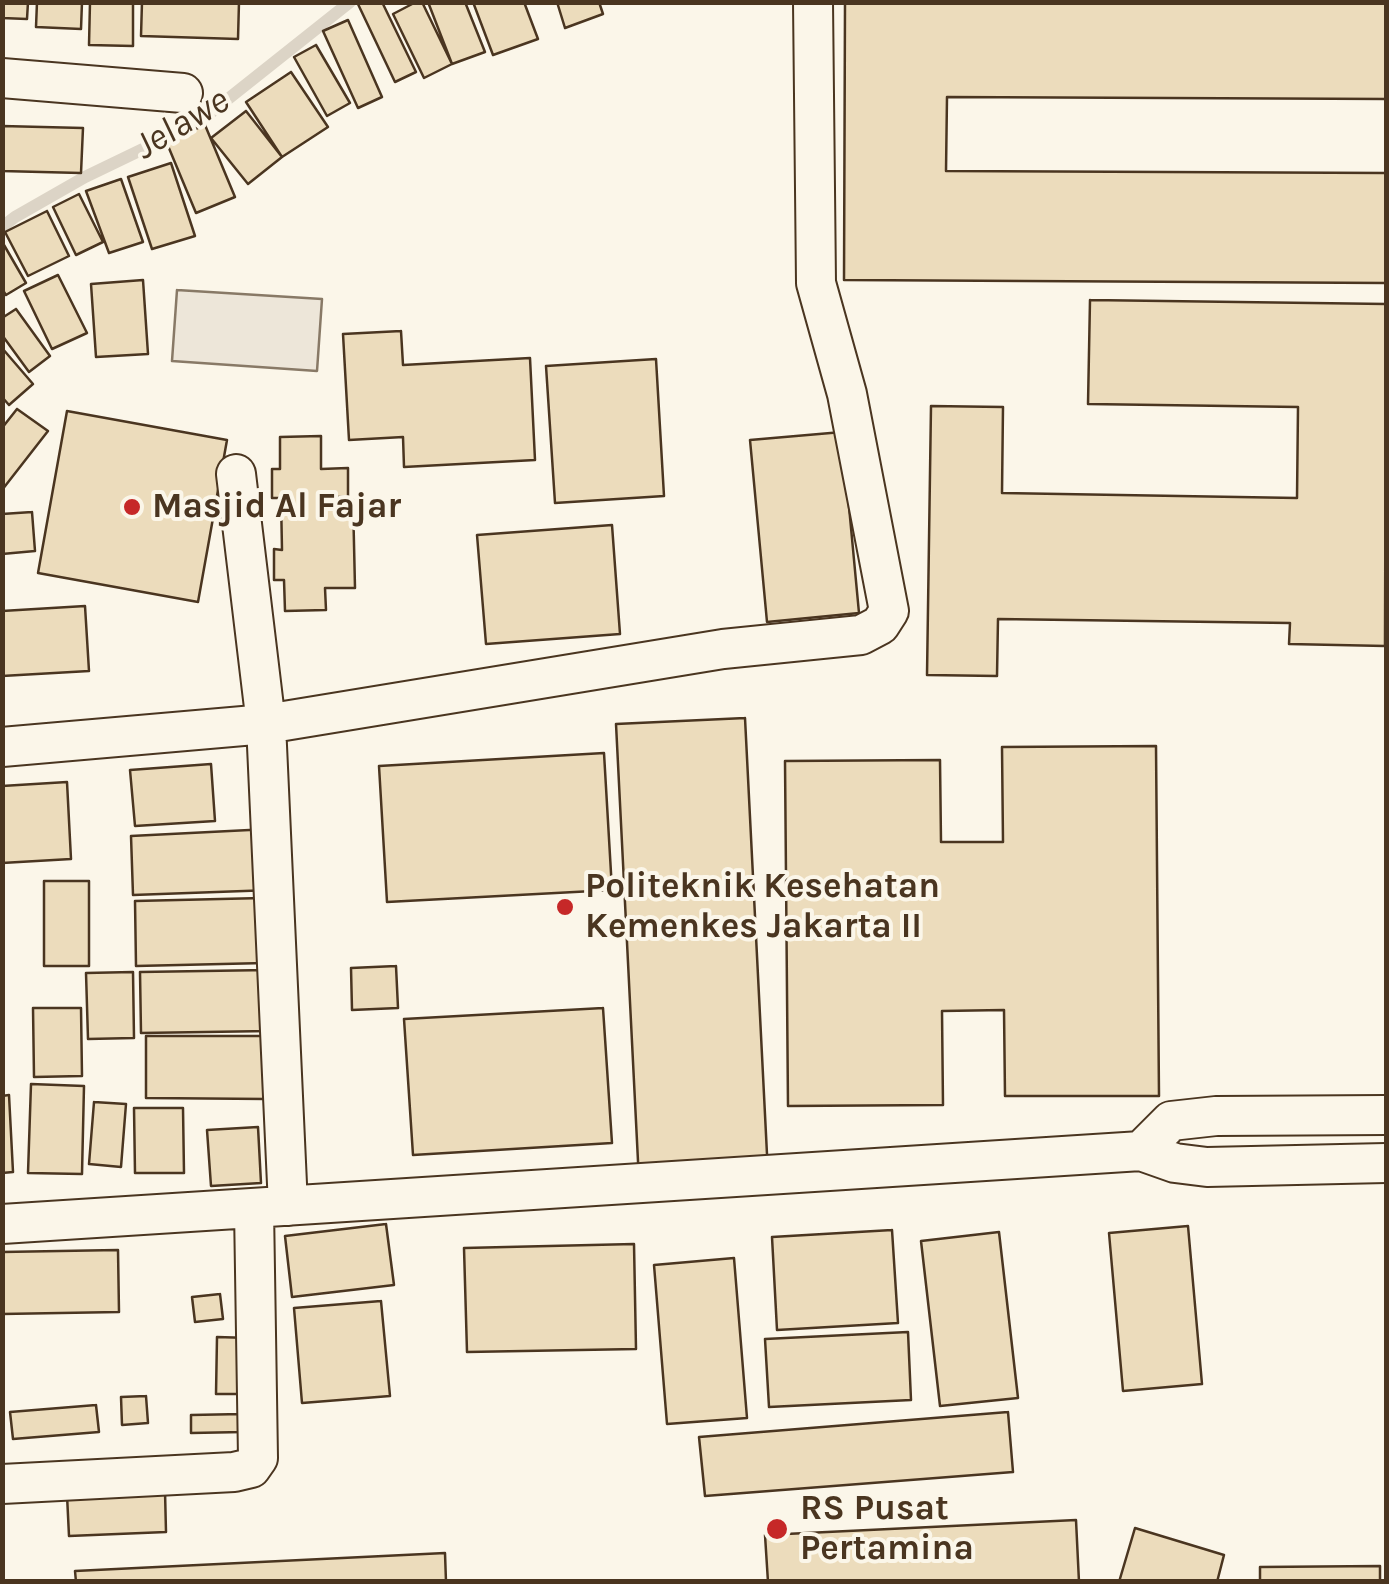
<!DOCTYPE html>
<html>
<head>
<meta charset="utf-8">
<style>
  body { margin:0 }
  #map { position:relative; width:1389px; height:1584px; overflow:hidden; background:#fbf6e9; font-family:Karla,sans-serif }
  canvas { display:block }
  .frame { position:absolute; inset:0; border:5px solid #4a3520; pointer-events:none }
</style>
</head>
<body>
<div id="map">
<canvas width="1389" height="1584"></canvas>
<div class="frame"></div>
</div>
<script>
const ctx = document.querySelector('canvas').getContext('2d');
ctx.lineJoin = 'round';
function fillPath(path, color) {
  ctx.fillStyle = color;
  ctx.fill(path, 'evenodd');
}
function toPath(rows) {
  const path = new Path2D();
  for (const r of rows) {
    path.moveTo(r[0], r[1]);
    for (let i = 2; i < r.length; i += 2) path.lineTo(r[i], r[i + 1]);
  }
  return path;
}
function trace(path, color, width, dash) {
  ctx.strokeStyle = color;
  ctx.lineWidth = width;
  ctx.lineCap = dash ? 'butt' : 'round';
  ctx.setLineDash(dash || []);
  ctx.stroke(path);
}
function write(font, color, halo, rows, align = 'center') {
  ctx.font = font + ' Karla,sans-serif';
  ctx.lineWidth = 8;
  ctx.setLineDash([]);
  ctx.textBaseline = 'middle';
  ctx.strokeStyle = halo;
  ctx.fillStyle = color;
  for (const [text, x, y, turn = 0] of rows) {
    ctx.save();
    ctx.translate(x, y);
    ctx.rotate((+turn || 0) * Math.PI / 180);
    ctx.textAlign = isNaN(turn) ? turn : align;
    if (halo) ctx.strokeText(text, 0, 0);
    ctx.fillText(text, 0, 0);
    ctx.restore();
  }
}
const green = toPath([
  [177,290,322,299,317,371,172,361,177,290]
]);
const stream = toPath([
  [2,227,15,217,85,177,199,122,350,2]
]);
const building = toPath([
  [2,2,28,2,27,19,2,18,2,2],
  [37,2,82,2,81,29,36,27,37,2],
  [90,2,133,2,133,46,89,45,90,2],
  [142,2,239,2,238,39,141,36,142,2],
  [357,2,382,2,416,72,395,82,357,2],
  [416,2,422,2,452,64,424,78,393,14,416,2],
  [428,2,465,2,485,52,452,64,428,2],
  [473,2,524,2,538,39,493,55,473,2],
  [557,2,599,2,603,14,565,28,557,2],
  [845,2,1386,2,1386,99,947,97,946,171,1386,173,1386,283,844,280,845,2],
  [348,20,382,97,358,108,323,31,348,20],
  [316,45,350,103,327,116,294,57,316,45],
  [291,72,328,127,282,157,246,102,291,72],
  [246,111,282,157,248,184,211,138,246,111],
  [205,125,235,197,196,213,166,141,205,125],
  [2,126,83,128,81,173,2,171,2,126],
  [171,163,195,236,152,249,128,177,171,163],
  [121,179,143,242,109,253,86,191,121,179],
  [79,194,103,242,76,255,53,207,79,194],
  [47,211,69,256,28,276,5,232,47,211],
  [4,245,26,283,6,295,2,289,2,246,4,245],
  [58,275,87,333,52,349,24,291,58,275],
  [143,280,148,354,96,357,91,284,143,280],
  [1090,300,1386,304,1385,646,1289,644,1290,623,998,619,997,676,927,675,931,406,1003,407,1002,493,1297,498,1298,407,1088,404,1090,300],
  [16,309,50,356,29,372,2,335,2,318,16,309],
  [401,331,403,365,530,358,535,460,404,467,403,437,349,440,343,334,401,331],
  [2,348,33,384,9,405,2,397,2,348],
  [656,359,664,496,555,503,546,366,656,359],
  [17,409,48,431,2,490,2,428,17,409],
  [67,411,227,440,198,602,38,573,67,411],
  [842,432,859,613,767,622,750,440,842,432],
  [321,436,321,469,348,468,348,497,322,497,322,501,353,500,355,588,325,588,326,610,285,611,284,580,274,580,274,549,282,550,281,498,272,498,272,469,280,469,280,437,321,436],
  [32,512,35,551,2,554,2,514,32,512],
  [612,525,620,634,486,644,477,535,612,525],
  [85,606,89,671,2,676,2,611,85,606],
  [745,718,768,1174,639,1181,616,724,745,718],
  [1156,746,1159,1096,1005,1096,1004,1010,942,1011,943,1105,788,1106,785,761,940,760,941,842,1003,842,1002,747,1156,746],
  [604,753,612,890,387,902,379,766,604,753],
  [211,764,215,821,135,826,130,770,211,764],
  [67,782,71,859,2,863,2,786,67,782],
  [269,829,272,890,133,895,131,836,269,829],
  [44,881,89,881,89,966,44,966,44,881],
  [263,898,265,963,136,966,135,901,263,898],
  [396,966,398,1008,352,1010,351,968,396,966],
  [268,970,269,1031,141,1033,140,972,268,970],
  [133,972,134,1038,88,1039,86,973,133,972],
  [33,1008,81,1008,82,1076,34,1077,33,1008],
  [603,1008,612,1143,413,1155,404,1019,603,1008],
  [146,1036,266,1036,266,1099,146,1098,146,1036],
  [31,1084,84,1086,82,1174,28,1173,31,1084],
  [9,1095,13,1172,2,1173,2,1096,9,1095],
  [94,1102,126,1104,121,1167,89,1164,94,1102],
  [134,1108,183,1108,184,1173,135,1173,134,1108],
  [258,1127,261,1183,211,1186,207,1130,258,1127],
  [386,1224,394,1285,292,1297,285,1236,386,1224],
  [1188,1226,1202,1384,1123,1391,1109,1233,1188,1226],
  [892,1230,898,1323,777,1330,772,1237,892,1230],
  [999,1232,1018,1398,940,1406,921,1241,999,1232],
  [634,1244,636,1349,467,1352,464,1248,634,1244],
  [118,1250,119,1312,2,1314,2,1252,118,1250],
  [734,1258,747,1418,667,1424,654,1265,734,1258],
  [220,1294,223,1319,195,1322,192,1297,220,1294],
  [381,1301,390,1396,302,1403,294,1308,381,1301],
  [908,1332,911,1400,769,1407,765,1339,908,1332],
  [217,1337,250,1338,249,1394,216,1394,217,1337],
  [146,1396,148,1423,122,1425,121,1397,146,1396],
  [96,1405,99,1432,13,1439,10,1412,96,1405],
  [1008,1412,1013,1472,705,1496,699,1437,1008,1412],
  [242,1414,243,1432,191,1433,191,1415,242,1414],
  [165,1491,166,1532,69,1536,67,1495,165,1491],
  [1076,1520,1079,1582,768,1582,765,1535,1076,1520],
  [1135,1528,1224,1555,1217,1582,1119,1582,1135,1528],
  [445,1553,446,1582,76,1582,75,1571,445,1553],
  [1380,1566,1380,1582,1260,1582,1260,1567,1380,1566]
]);
const minor = toPath([
  [2,78,183,93],
  [236,474,266,724,288,1206],
  [2,747,266,724,723,649,861,635,880,625,889,611,847,394,816,283,813,2],
  [1141,1151,1171,1121,1216,1116,1386,1115],
  [2,1224,1141,1151,1175,1163,1207,1167,1386,1163],
  [2,1484,234,1472,251,1468,258,1458,254,1209]
]);
const markers = [
  [132,507,10,"#c62828"],
  [565,907,10,"#c62828"],
  [777,1529,12,"#c62828"]
];
const poiNames = [
  ["Masjid Al Fajar",152,507],
  ["Politeknik Kesehatan",585,887],
  ["Kemenkes Jakarta II",585,927],
  ["RS Pusat",800,1509],
  ["Pertamina",800,1549]
];
const waterNames = [
  ["Jelawe",182,124,-31]
];
fillPath(green, '#ede6d9');
trace(green, '#887966', 2.5);
trace(stream, '#dcd4c6', 12);
fillPath(building, '#ecdcbc');
trace(building, '#4a3520', 2.5);
trace(minor, '#4a3520', 42);
trace(minor, '#fbf6e9', 38);
for (const [x, y, r, color] of markers) {
  const dot = new Path2D();
  dot.arc(x, y, r, 0, 2 * Math.PI);
  ctx.fillStyle = color;
  ctx.fill(dot);
  trace(dot, '#fbf6e9', 4);
}
write('bold 35px', '#4a3520', '#fbf6e9', poiNames, 'left');
write('italic 38px', '#4a3520', '#fbf6e9', waterNames);
</script>
</body>
</html>
